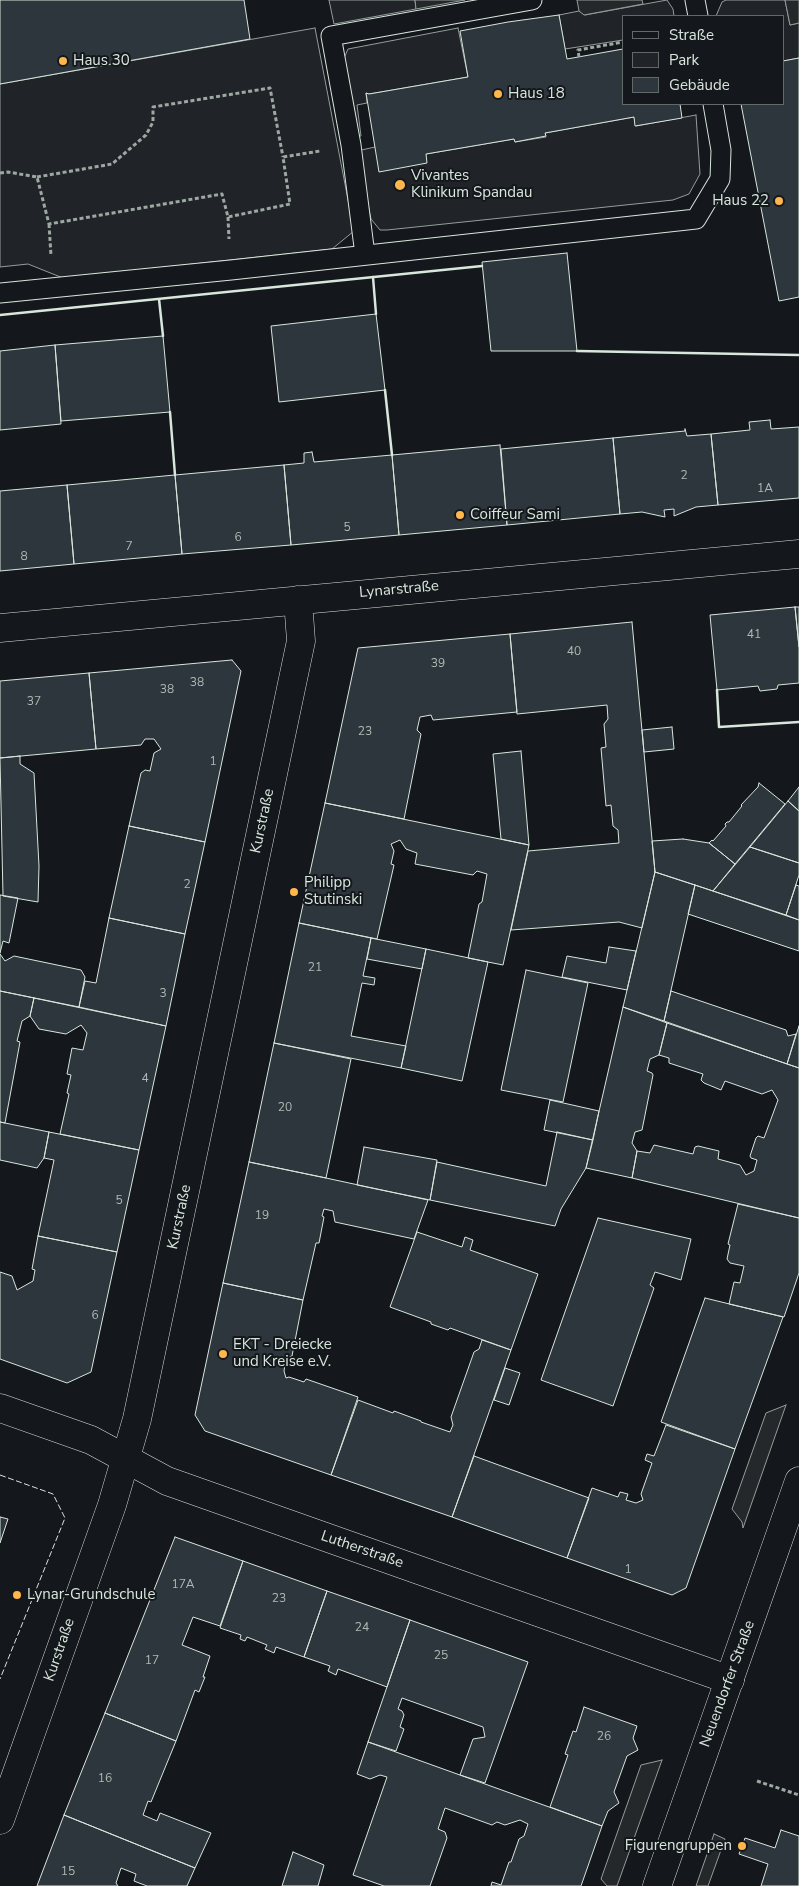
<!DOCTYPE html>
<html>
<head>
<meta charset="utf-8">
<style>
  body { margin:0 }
  #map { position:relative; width:799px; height:1886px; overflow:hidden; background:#14181c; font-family:"Nunito Sans",sans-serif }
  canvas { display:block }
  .legend { position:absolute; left:622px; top:15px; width:162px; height:90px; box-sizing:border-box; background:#14181c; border:1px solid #626a69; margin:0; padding:6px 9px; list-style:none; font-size:15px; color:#d8e6dc }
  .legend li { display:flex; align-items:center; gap:10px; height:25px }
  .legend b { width:25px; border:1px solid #626a69 }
</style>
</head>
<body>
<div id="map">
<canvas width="799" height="1886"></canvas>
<ul class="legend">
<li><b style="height:6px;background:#14181c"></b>Straße</li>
<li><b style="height:14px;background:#202428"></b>Park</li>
<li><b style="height:14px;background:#2c363c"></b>Gebäude</li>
</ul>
</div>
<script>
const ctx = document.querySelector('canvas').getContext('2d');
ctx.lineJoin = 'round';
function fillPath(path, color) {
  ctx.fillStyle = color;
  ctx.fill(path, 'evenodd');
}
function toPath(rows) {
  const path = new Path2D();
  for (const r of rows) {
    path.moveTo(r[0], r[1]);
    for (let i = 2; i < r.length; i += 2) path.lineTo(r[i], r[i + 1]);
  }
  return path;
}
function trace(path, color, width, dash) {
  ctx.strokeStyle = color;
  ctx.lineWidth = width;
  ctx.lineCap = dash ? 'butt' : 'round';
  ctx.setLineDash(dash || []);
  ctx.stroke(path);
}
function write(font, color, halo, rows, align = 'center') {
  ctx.font = font + ' "Nunito Sans",sans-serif';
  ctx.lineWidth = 4;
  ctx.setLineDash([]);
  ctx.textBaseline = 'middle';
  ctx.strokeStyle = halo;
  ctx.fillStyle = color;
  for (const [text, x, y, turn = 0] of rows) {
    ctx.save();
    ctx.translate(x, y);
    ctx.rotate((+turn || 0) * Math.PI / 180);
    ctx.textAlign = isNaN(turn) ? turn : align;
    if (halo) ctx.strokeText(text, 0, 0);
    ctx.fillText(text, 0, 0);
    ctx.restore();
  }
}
const green = toPath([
  [329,0,415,0,416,9,334,24,329,0],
  [667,0,673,9,674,16,623,16,623,40,565,49,559,15,579,11,585,15,667,0],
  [726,0,785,0,790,25,799,23,799,58,783,61,783,16,716,16,722,2,726,0],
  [315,28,354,231,332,249,63,278,28,264,0,267,0,84,315,28],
  [458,28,468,77,369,94,366,93,367,103,357,105,361,136,355,137,342,63,348,49,458,28],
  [696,115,700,174,689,194,673,200,387,230,380,230,371,219,357,151,375,147,426,154,514,139,515,142,546,137,545,133,634,117,636,126,696,115]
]);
const parking = toPath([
  [415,0,465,0,416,9,415,0],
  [577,0,642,0,643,4,584,15,579,11,577,0],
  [785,0,799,0,799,23,790,25,785,0],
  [786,1405,743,1528,742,1522,732,1509,766,1413,786,1405],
  [662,1760,617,1886,607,1886,601,1879,641,1765,662,1760],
  [714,1834,725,1839,708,1886,696,1886,714,1834]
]);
const building = toPath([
  [0,0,244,0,250,39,0,84,0,0],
  [559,15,567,59,623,49,623,104,680,104,682,118,635,126,634,117,545,133,546,136,515,142,514,139,426,154,427,163,379,172,366,93,369,94,468,77,460,31,508,22,559,15],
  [799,58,799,297,779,301,741,104,783,104,783,61,799,58],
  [567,253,577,351,491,351,482,262,567,253],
  [376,314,385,390,279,402,271,326,376,314],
  [163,336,170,412,61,421,55,345,163,336],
  [55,345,61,424,0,430,0,351,55,345],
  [770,420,771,429,799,427,799,498,718,505,711,434,750,430,749,422,770,420],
  [685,429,687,436,711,434,718,505,696,507,674,516,674,509,664,510,665,517,642,512,620,514,613,438,685,431,685,429],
  [613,438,620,514,507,525,501,449,613,438],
  [500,445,507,525,399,535,392,455,500,445],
  [312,452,314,462,392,455,399,535,291,545,284,465,304,463,304,453,312,452],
  [284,465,291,545,182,554,175,475,284,465],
  [175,475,182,554,74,564,67,485,175,475],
  [67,485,74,564,0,571,0,491,67,485],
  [795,607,799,647,799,683,778,685,777,689,760,691,758,686,717,690,710,615,795,607],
  [795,607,799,607,799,647,795,607],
  [632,622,655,872,642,928,619,922,511,930,528,851,619,843,618,830,613,826,611,805,606,806,601,748,606,747,604,724,608,719,607,705,517,714,510,634,632,622],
  [510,634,517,712,433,720,431,715,420,717,417,730,421,734,404,819,325,803,358,648,510,634],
  [232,660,241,671,205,842,129,826,141,773,145,770,150,771,154,753,161,749,154,739,145,739,141,745,96,749,89,673,232,660],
  [89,673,96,749,0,758,0,681,89,673],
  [672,727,674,749,644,752,642,730,672,727],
  [521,751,529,845,501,839,493,754,521,751],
  [20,756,20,764,34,773,39,866,38,902,3,896,0,758,20,756],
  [759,783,785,804,735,864,709,843,712,840,713,841,726,826,725,824,727,822,729,822,742,806,741,805,758,787,759,783],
  [799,787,799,811,788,801,799,787],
  [788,801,799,811,799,863,750,847,788,801],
  [325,803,529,845,503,965,468,958,479,904,482,902,487,874,477,871,473,875,415,864,417,853,406,849,400,840,391,844,394,851,391,864,394,865,377,939,299,923,325,803],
  [129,826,205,842,185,934,109,918,129,826],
  [683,839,709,843,735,864,713,891,655,872,652,841,683,839],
  [750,847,799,863,799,875,786,915,713,891,750,847],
  [655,872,695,885,664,1021,623,1007,655,872],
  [695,885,799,920,799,951,688,914,695,885],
  [796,885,799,886,799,920,786,915,796,885],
  [0,895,18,898,9,943,3,941,0,953,0,895],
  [109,918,185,934,166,1026,79,1007,85,981,96,983,109,918],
  [299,923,371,938,363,976,375,978,374,985,362,983,351,1036,406,1046,401,1068,274,1043,299,923],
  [371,938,426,949,422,969,367,959,371,938],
  [609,947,636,951,627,990,562,977,567,956,606,963,609,947],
  [426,949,488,962,462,1081,401,1068,426,949],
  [0,954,5,961,14,956,81,970,85,977,79,1007,0,991,0,954],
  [526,970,588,983,563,1102,501,1090,526,970],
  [0,991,34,998,30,1016,22,1021,17,1041,20,1042,5,1123,0,1122,0,991],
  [671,991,786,1030,788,1036,796,1034,787,1064,664,1021,671,991],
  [34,998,166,1026,139,1150,60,1134,69,1094,67,1093,71,1075,67,1074,72,1048,83,1050,87,1033,81,1025,66,1034,39,1029,30,1016,34,998],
  [623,1007,667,1023,659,1055,650,1059,647,1071,652,1073,653,1075,642,1130,635,1132,632,1143,637,1151,632,1178,586,1168,623,1007],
  [667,1023,799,1068,799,1218,632,1178,637,1151,650,1153,654,1145,693,1154,695,1147,698,1146,719,1151,718,1159,740,1165,746,1175,754,1171,757,1160,751,1158,750,1156,756,1138,758,1136,764,1138,778,1100,772,1090,762,1094,725,1081,721,1090,704,1083,701,1080,703,1074,669,1063,669,1058,659,1055,667,1023],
  [799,1026,799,1068,787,1064,799,1026],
  [274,1043,351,1059,326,1178,249,1162,274,1043],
  [550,1100,599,1111,593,1140,544,1130,550,1100],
  [0,1122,49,1132,44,1158,37,1168,0,1160,0,1122],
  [49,1132,139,1150,117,1252,38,1236,54,1160,44,1158,49,1132],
  [557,1132,593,1140,586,1168,561,1209,555,1226,430,1200,437,1162,546,1186,557,1132],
  [364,1147,437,1160,430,1200,357,1185,364,1147],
  [249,1162,326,1178,428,1200,414,1239,335,1222,333,1211,324,1209,322,1216,324,1217,319,1243,316,1243,303,1300,223,1283,249,1162],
  [738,1204,799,1218,799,1273,784,1317,729,1304,734,1282,740,1283,744,1266,730,1263,727,1259,730,1245,728,1244,738,1204],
  [598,1218,691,1239,681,1280,655,1272,650,1285,654,1288,613,1406,541,1380,598,1218],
  [417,1232,462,1247,465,1237,473,1240,470,1250,538,1274,511,1350,450,1328,448,1330,431,1324,431,1322,390,1307,417,1232],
  [38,1236,117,1252,91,1372,67,1383,0,1359,0,1272,12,1276,17,1290,33,1281,35,1270,32,1269,38,1236],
  [223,1283,303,1300,292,1356,286,1358,284,1371,286,1378,289,1377,304,1382,306,1379,358,1397,331,1475,205,1431,195,1415,223,1283],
  [705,1298,783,1317,735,1449,661,1422,705,1298],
  [482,1340,511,1350,452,1517,331,1475,358,1400,393,1413,394,1411,421,1421,421,1422,450,1432,453,1425,451,1417,474,1352,479,1349,482,1340],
  [505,1368,520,1373,509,1405,494,1400,505,1368],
  [666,1425,735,1449,686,1588,672,1595,567,1558,592,1488,618,1497,620,1492,628,1494,626,1500,636,1503,643,1500,641,1494,652,1463,645,1460,647,1454,654,1456,666,1425],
  [474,1456,589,1498,567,1558,452,1517,474,1456],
  [0,1517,8,1519,0,1543,0,1517],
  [175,1537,243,1561,220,1626,193,1617,182,1645,210,1656,203,1677,205,1677,199,1692,195,1690,176,1741,105,1713,175,1537],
  [243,1561,327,1591,304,1657,276,1647,274,1653,265,1649,267,1645,247,1637,245,1641,240,1639,241,1635,220,1628,243,1561],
  [327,1591,410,1620,387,1687,338,1669,336,1675,328,1671,330,1666,304,1657,327,1591],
  [410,1620,528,1662,485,1783,460,1775,473,1739,485,1737,483,1727,402,1698,398,1709,402,1711,404,1715,400,1727,404,1729,396,1751,368,1742,410,1620],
  [584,1707,637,1726,633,1738,638,1750,627,1756,614,1792,619,1803,608,1811,602,1826,550,1807,568,1755,565,1754,573,1731,576,1732,584,1707],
  [105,1713,176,1741,151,1802,148,1801,143,1815,157,1821,160,1813,211,1833,195,1868,64,1815,105,1713],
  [368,1742,602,1826,581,1886,491,1886,492,1882,501,1885,509,1862,511,1862,519,1839,524,1836,528,1824,520,1820,505,1825,497,1822,492,1825,445,1808,438,1829,445,1832,447,1838,430,1886,384,1886,353,1875,387,1777,380,1775,370,1779,357,1774,368,1742],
  [64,1815,195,1868,187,1886,147,1886,134,1881,136,1874,121,1868,116,1883,118,1886,37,1886,64,1815],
  [781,1830,799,1836,799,1886,761,1886,768,1864,739,1854,745,1838,775,1848,781,1830],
  [293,1852,324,1865,318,1886,282,1886,293,1852]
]);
const path = toPath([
  [579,57,578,50,623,42],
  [0,173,8,172,37,177,49,224,222,194,228,217,290,204,283,157,320,151],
  [37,177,112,164,146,135,153,122,153,107,270,88,283,157],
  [228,217,229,239],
  [49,224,51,256],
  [757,1781,799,1795]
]);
const service = toPath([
  [695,0,698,16],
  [365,255,351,145,331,36,532,0],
  [0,293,231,270,696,219,720,179,721,150,713,104]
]);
const minor = toPath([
  [0,628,799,554],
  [0,1408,91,1440,167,1481,730,1680],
  [0,1820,112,1505,137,1419,301,641,298,600]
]);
const secondary = toPath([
  [657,1886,799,1481]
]);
const fence = toPath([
  [0,1475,53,1494,65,1518,0,1679]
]);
const wall = toPath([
  [373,277,376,314],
  [159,299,163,336],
  [0,315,482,266],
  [577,351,799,355],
  [385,390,392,455],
  [170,412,175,475],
  [717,690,719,727,799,722]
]);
const markers = [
  [63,61,5,"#ffb74d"],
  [498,94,5,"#ffb74d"],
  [400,185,6,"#ffb74d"],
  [779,201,5,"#ffb74d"],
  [460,515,5,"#ffb74d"],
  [294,892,5,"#ffb74d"],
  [223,1354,5,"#ffb74d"],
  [17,1595,5,"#ffb74d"],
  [742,1846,5,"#ffb74d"]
];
const numberNames = [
  ["2",684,476],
  ["1A",765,489],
  ["5",347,528],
  ["6",238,538],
  ["7",129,547],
  ["8",24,557],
  ["41",754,635],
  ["40",574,652],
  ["39",438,664],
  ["38",197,683],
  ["38",167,690],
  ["37",34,702],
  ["23",365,732],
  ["1",213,762],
  ["2",187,885],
  ["21",315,968],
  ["3",163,994],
  ["4",145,1079],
  ["20",285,1108],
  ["5",119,1201],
  ["19",262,1216],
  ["6",95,1316],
  ["1",628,1570],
  ["17A",183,1585],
  ["23",279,1599],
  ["24",362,1628],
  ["25",441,1656],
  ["17",152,1661],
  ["26",604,1737],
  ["16",105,1779],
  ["15",68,1872]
];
const poiNames = [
  ["Haus 30",73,61],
  ["Haus 18",508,94],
  ["Vivantes",411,176],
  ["Klinikum Spandau",411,193],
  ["Haus 22",769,201,"right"],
  ["Coiffeur Sami",470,515],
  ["Philipp",304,883],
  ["Stutinski",304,900],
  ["EKT - Dreiecke",233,1345],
  ["und Kreise e.V.",233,1362],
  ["Lynar-Grundschule",27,1595],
  ["Figurengruppen",732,1846,"right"]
];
const streetNames = [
  ["Lynarstraße",399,590,-5],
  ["Kurstraße",263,821,-78],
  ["Kurstraße",180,1217,-78],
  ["Lutherstraße",362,1550,19],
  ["Kurstraße",60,1650,-71],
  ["Neuendorfer Straße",728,1684,-70]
];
fillPath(green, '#202428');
trace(green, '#939e99', 1);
fillPath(parking, '#24282b');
trace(parking, '#939e99', 1);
fillPath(building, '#2c363c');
trace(building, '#d8e6dc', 1);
trace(service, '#d8e6dc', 21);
trace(minor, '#d8e6dc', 29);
trace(secondary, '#d8e6dc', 29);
trace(path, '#9da8a2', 3, [4, 2.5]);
trace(service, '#14181c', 19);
trace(minor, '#14181c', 28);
trace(secondary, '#14181c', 28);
trace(fence, '#d8e6dc', 1, [6, 2.5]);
trace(wall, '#d8e6dc', 2.5);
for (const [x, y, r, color] of markers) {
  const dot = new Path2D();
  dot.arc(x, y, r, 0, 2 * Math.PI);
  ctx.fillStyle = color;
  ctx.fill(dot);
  trace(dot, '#14181c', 2);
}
write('12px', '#adbab4', null, numberNames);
write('15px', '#d8e6dc', '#14181c', poiNames, 'left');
write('15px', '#d8e6dc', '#14181c', streetNames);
</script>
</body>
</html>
